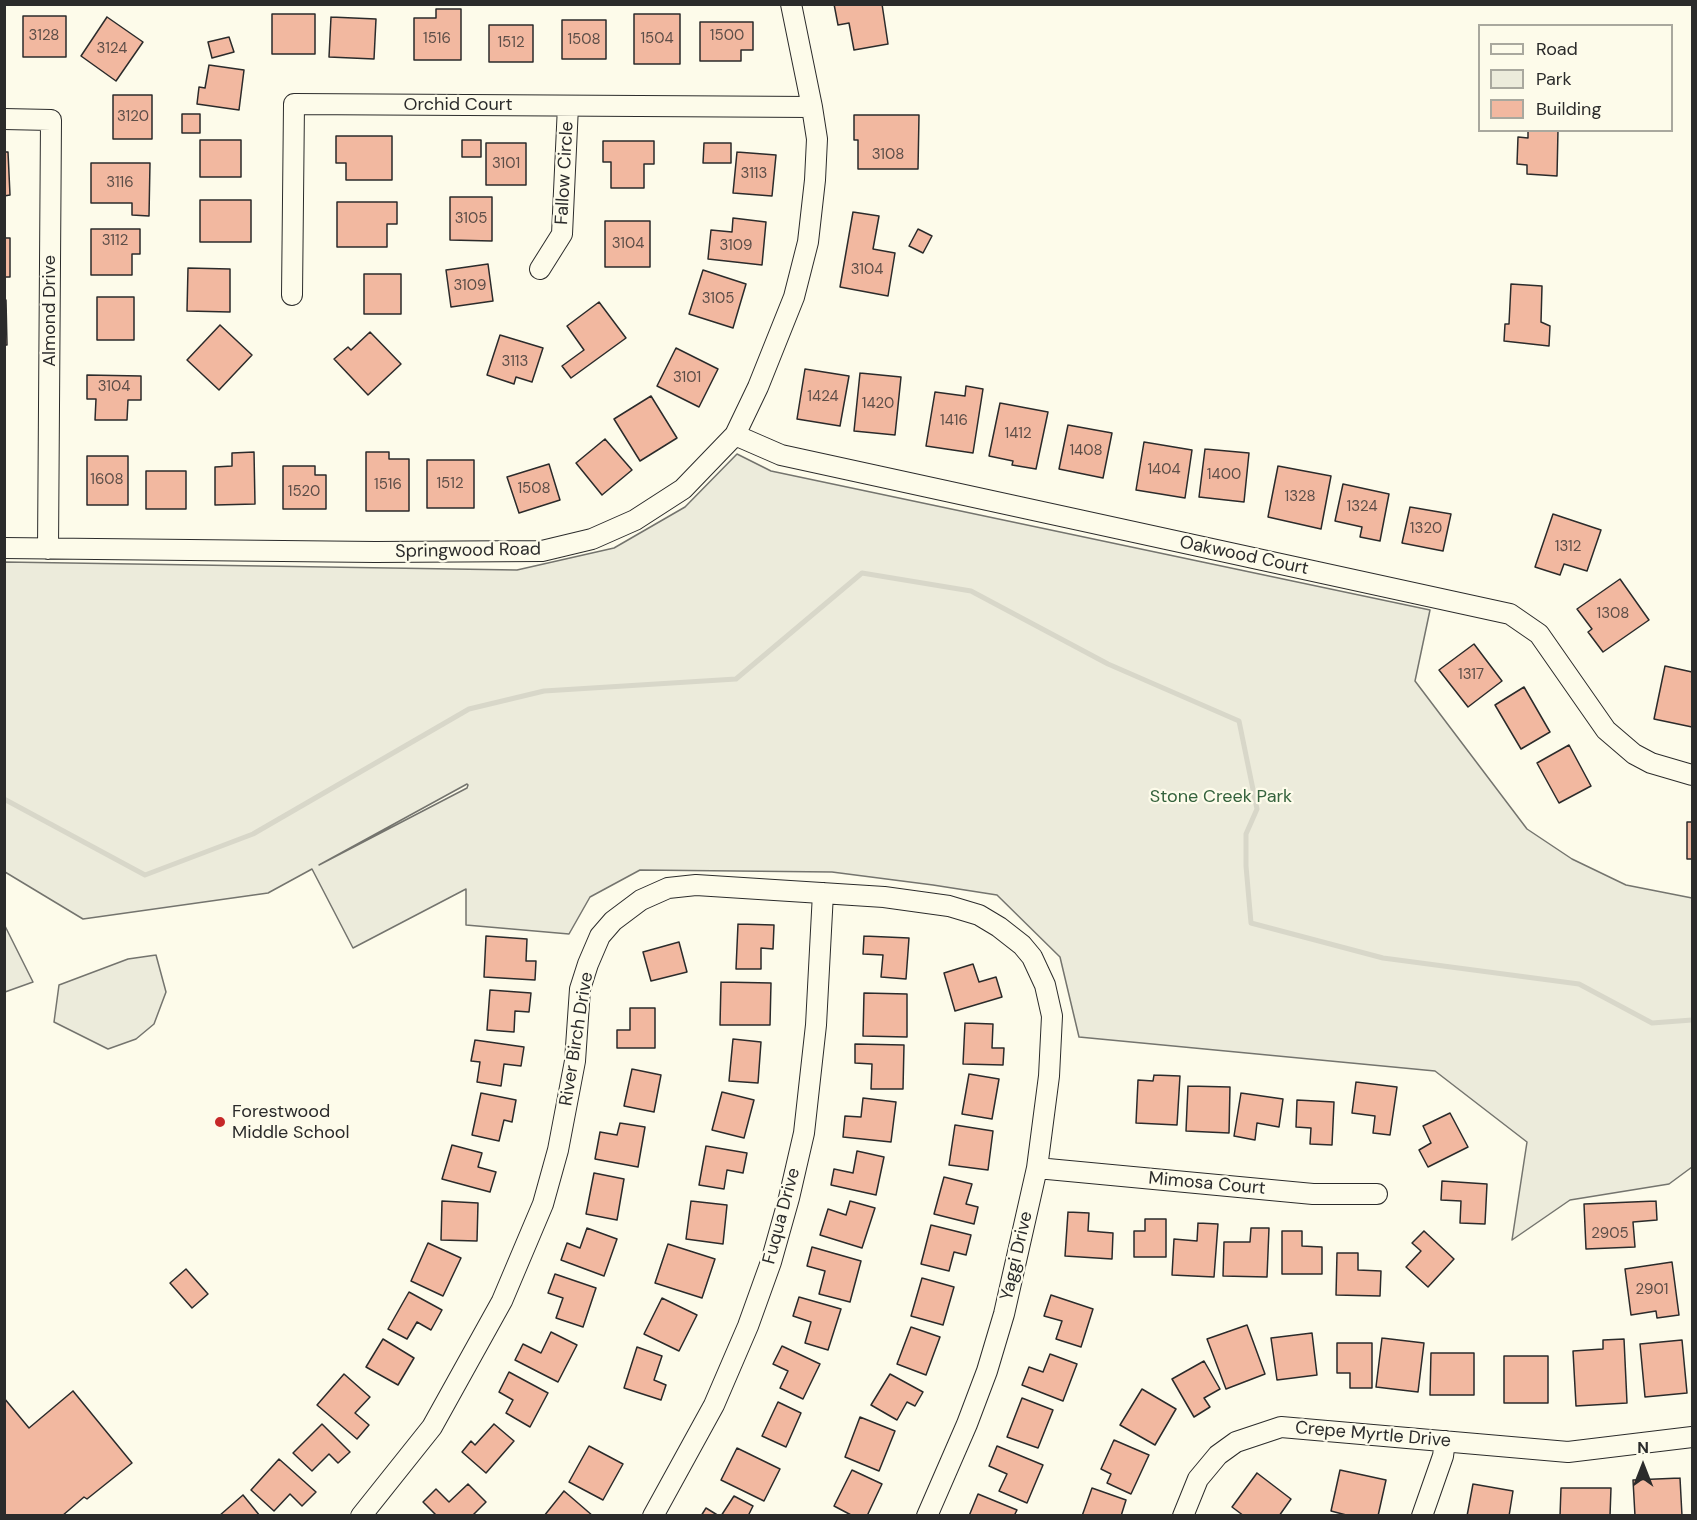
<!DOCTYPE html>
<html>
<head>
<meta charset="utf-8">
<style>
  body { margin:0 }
  #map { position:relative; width:1697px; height:1520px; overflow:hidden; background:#fdfbea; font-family:"DM Sans",sans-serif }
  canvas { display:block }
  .frame { position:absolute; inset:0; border:6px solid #2b2b2b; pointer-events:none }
  .legend { position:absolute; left:1478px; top:24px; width:195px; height:108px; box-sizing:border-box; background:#fdfbea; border:2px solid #a9a89e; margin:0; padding:8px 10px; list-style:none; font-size:18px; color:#2b2b2b }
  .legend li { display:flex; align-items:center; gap:12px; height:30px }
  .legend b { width:30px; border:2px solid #a9a89e }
  .north { position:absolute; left:1613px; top:1436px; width:60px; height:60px; -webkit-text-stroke:4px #fdfbea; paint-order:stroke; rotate:0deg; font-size:16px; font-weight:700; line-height:24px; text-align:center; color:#2b2b2b }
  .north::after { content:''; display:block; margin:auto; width:21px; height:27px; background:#2b2b2b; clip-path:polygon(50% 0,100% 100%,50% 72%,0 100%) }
</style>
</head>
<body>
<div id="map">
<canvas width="1697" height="1520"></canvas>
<div class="frame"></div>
<ul class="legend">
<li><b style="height:8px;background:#fdfbea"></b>Road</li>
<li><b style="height:16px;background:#ecebdb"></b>Park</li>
<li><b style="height:16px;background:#f2b8a0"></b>Building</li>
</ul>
<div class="north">N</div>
</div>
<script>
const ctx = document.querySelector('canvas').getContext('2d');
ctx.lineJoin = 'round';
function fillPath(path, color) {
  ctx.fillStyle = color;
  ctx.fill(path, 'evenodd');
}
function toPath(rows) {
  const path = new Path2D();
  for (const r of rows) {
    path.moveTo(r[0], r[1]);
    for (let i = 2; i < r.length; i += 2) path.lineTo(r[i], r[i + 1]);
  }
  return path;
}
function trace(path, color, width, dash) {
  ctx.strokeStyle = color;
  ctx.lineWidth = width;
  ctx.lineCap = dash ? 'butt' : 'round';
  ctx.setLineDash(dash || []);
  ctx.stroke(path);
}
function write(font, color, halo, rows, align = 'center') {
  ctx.font = font + ' "DM Sans",sans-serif';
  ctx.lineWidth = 4.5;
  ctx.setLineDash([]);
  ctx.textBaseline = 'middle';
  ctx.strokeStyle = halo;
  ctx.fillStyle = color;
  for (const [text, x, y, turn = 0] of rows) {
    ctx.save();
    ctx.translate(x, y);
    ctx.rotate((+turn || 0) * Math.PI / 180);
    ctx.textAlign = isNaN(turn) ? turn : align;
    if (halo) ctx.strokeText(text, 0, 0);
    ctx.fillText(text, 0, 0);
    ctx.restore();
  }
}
const green = toPath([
  [737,454,771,471,1430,610,1415,681,1527,829,1572,859,1626,885,1692,898,1692,1167,1669,1184,1570,1200,1512,1240,1527,1142,1435,1071,1079,1037,1060,957,997,895,933,885,832,872,640,870,590,897,569,934,466,925,466,889,353,948,312,869,268,893,83,919,5,872,5,562,517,570,614,548,685,507,737,454],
  [468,785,467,788,319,865,467,784,468,785],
  [5,926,33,982,5,992,4,992,5,926],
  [156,955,166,992,154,1024,136,1039,108,1049,54,1022,59,985,128,959,156,955]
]);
const stream = toPath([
  [4,799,145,875,253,834,469,709,544,691,736,679,862,573,971,591,1108,664,1239,721,1257,809,1246,834,1246,866,1251,923,1383,958,1579,984,1652,1023,1692,1020]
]);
const building = toPath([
  [834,4,882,4,888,44,854,50,849,23,838,25,834,4],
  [436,9,461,9,461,60,414,60,414,18,436,18,436,9],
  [272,14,315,14,315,54,272,54,272,14],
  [634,14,680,14,680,64,634,64,634,14],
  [23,16,66,16,66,57,23,57,23,16],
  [107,17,143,42,116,81,81,56,107,17],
  [331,17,376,19,374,59,329,57,331,17],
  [562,20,606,20,606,59,562,59,562,20],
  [700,22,753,22,753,50,741,50,741,61,700,61,700,22],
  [489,25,533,25,533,62,489,62,489,25],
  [229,37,234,52,212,58,208,42,229,37],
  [209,65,244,70,239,110,197,104,199,87,205,88,209,65],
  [113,95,152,95,152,139,113,139,113,95],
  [182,114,200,114,200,133,182,133,182,114],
  [854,115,919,115,918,169,858,169,858,140,854,140,854,115],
  [1528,130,1558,130,1557,176,1527,174,1527,165,1517,164,1518,137,1528,138,1528,130],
  [336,136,392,136,392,180,346,180,346,163,336,163,336,136],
  [200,140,241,140,241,177,200,177,200,140],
  [462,140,481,140,481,157,462,157,462,140],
  [603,141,654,141,654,164,644,164,644,188,611,188,611,162,603,162,603,141],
  [486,143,526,143,526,185,486,185,486,143],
  [704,143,731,143,731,163,703,163,704,143],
  [4,152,8,152,10,195,4,196,4,152],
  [737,152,776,155,772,196,733,193,737,152],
  [91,163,150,163,149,216,132,215,132,203,91,203,91,163],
  [450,197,492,197,492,241,450,240,450,197],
  [200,200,251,200,251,242,200,242,200,200],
  [337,202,397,202,397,224,387,224,387,247,337,247,337,202],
  [853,212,879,216,873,249,895,253,888,296,840,287,853,212],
  [733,218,766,222,762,265,708,259,711,230,732,232,733,218],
  [605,221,650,221,650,267,605,267,605,221],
  [91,229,140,229,140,254,132,254,132,275,91,275,91,229],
  [918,229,932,236,923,253,909,246,918,229],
  [4,238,10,238,10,277,4,277,4,238],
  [488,264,493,301,451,307,446,270,488,264],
  [188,268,230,269,230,312,187,311,188,268],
  [703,270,746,284,733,328,689,314,703,270],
  [364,274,401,274,401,314,364,314,364,274],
  [1511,284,1542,286,1541,322,1550,326,1549,346,1504,341,1505,324,1509,324,1511,284],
  [97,297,134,297,134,340,97,340,97,297],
  [4,300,6,300,7,345,4,345,4,300],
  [599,302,626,338,571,378,562,366,584,350,567,326,599,302],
  [220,325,252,355,219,390,187,360,220,325],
  [370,332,401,364,368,395,334,359,348,347,351,350,370,332],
  [500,335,543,348,532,382,516,377,514,384,487,375,500,335],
  [676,348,718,369,699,407,657,386,676,348],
  [805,369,849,376,840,426,797,419,805,369],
  [860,373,901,377,895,435,854,431,860,373],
  [87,375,141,376,141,400,128,400,127,420,95,420,96,399,87,399,87,375],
  [966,386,983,389,973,453,926,446,935,392,965,396,966,386],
  [651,396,677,438,640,461,614,419,651,396],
  [1000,403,1048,412,1036,469,1012,465,1013,461,989,456,1000,403],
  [1068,425,1112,433,1103,478,1059,469,1068,425],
  [605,439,632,470,602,495,576,463,605,439],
  [1144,442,1192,450,1185,498,1136,490,1144,442],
  [1205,449,1249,453,1244,502,1199,497,1205,449],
  [254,452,255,504,215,505,215,467,232,466,232,453,254,452],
  [366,452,389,452,389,459,409,459,409,511,366,511,366,452],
  [87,456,128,456,128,505,87,505,87,456],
  [427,460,474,460,474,508,427,508,427,460],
  [549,464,560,500,519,513,507,477,549,464],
  [283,466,315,466,315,475,326,475,326,509,283,509,283,466],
  [1278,466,1331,476,1321,529,1268,517,1278,466],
  [146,471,186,471,186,509,146,509,146,471],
  [1343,484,1389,494,1380,541,1360,537,1362,527,1335,521,1343,484],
  [1410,507,1451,514,1443,551,1402,543,1410,507],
  [1553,514,1601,530,1587,571,1564,564,1560,575,1535,567,1553,514],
  [1620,579,1649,620,1603,652,1588,632,1592,629,1577,609,1620,579],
  [1474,644,1502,681,1468,707,1439,670,1474,644],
  [1665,666,1692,672,1692,727,1654,719,1665,666],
  [1524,687,1550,732,1521,749,1495,705,1524,687],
  [1569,745,1591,786,1559,803,1537,763,1569,745],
  [1687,822,1692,822,1692,859,1687,859,1687,822],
  [738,924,774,925,773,949,761,948,761,969,736,969,738,924],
  [486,936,527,939,526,961,536,961,535,980,484,977,486,936],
  [864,936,909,938,906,979,881,977,883,955,863,954,864,936],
  [679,942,687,972,651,981,643,952,679,942],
  [973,964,979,982,996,977,1002,997,955,1011,944,973,973,964],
  [721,982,771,983,770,1025,720,1025,721,982],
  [490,990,531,993,529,1012,515,1011,514,1032,487,1030,490,990],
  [864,993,907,994,907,1037,863,1036,864,993],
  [630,1008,655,1008,655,1048,617,1048,617,1030,630,1030,630,1008],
  [965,1023,993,1024,992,1048,1004,1048,1003,1065,963,1064,965,1023],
  [733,1039,761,1042,758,1083,729,1081,733,1039],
  [475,1040,524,1047,521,1066,504,1064,501,1086,477,1082,480,1062,471,1061,475,1040],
  [855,1044,904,1045,903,1089,871,1089,872,1064,855,1063,855,1044],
  [632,1069,661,1075,654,1112,624,1106,632,1069],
  [969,1074,999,1079,992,1119,962,1114,969,1074],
  [1154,1075,1180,1076,1177,1125,1136,1123,1138,1080,1153,1081,1154,1075],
  [1356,1082,1397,1087,1390,1135,1373,1133,1375,1116,1352,1113,1356,1082],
  [1188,1086,1230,1087,1229,1133,1186,1131,1188,1086],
  [722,1092,754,1100,744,1138,712,1130,722,1092],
  [481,1093,516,1100,512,1122,504,1120,499,1141,472,1135,481,1093],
  [1241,1093,1283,1099,1279,1127,1257,1123,1255,1140,1234,1136,1241,1093],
  [863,1098,896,1102,891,1142,843,1137,845,1116,861,1117,863,1098],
  [1297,1100,1334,1102,1332,1145,1310,1144,1311,1128,1296,1127,1297,1100],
  [1450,1113,1468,1147,1428,1167,1419,1150,1431,1143,1423,1126,1450,1113],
  [620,1123,645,1127,638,1167,595,1159,600,1132,617,1135,620,1123],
  [955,1125,993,1131,988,1170,949,1165,955,1125],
  [452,1145,482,1153,478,1167,496,1172,490,1192,442,1179,452,1145],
  [706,1146,747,1153,743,1173,727,1170,724,1189,699,1185,706,1146],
  [857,1151,884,1157,876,1195,831,1185,834,1169,853,1173,857,1151],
  [594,1173,624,1179,617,1220,586,1214,594,1173],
  [944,1177,972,1184,966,1204,978,1207,974,1224,934,1214,944,1177],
  [1442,1181,1487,1184,1485,1224,1460,1223,1461,1201,1441,1200,1442,1181],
  [442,1201,478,1203,477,1241,441,1240,442,1201],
  [691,1201,727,1205,723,1244,686,1239,691,1201],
  [850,1201,875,1208,862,1248,820,1235,828,1209,846,1215,850,1201],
  [1656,1201,1657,1220,1633,1222,1635,1247,1586,1249,1584,1204,1656,1201],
  [1068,1212,1089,1213,1088,1231,1113,1233,1112,1259,1065,1256,1068,1212],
  [1145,1219,1166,1219,1166,1257,1134,1257,1134,1231,1145,1231,1145,1219],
  [1198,1223,1218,1224,1214,1277,1172,1275,1174,1239,1197,1241,1198,1223],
  [931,1225,971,1235,966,1255,954,1252,949,1271,921,1264,931,1225],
  [587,1228,617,1239,604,1276,561,1260,567,1243,580,1248,587,1228],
  [1251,1228,1269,1228,1267,1277,1223,1276,1224,1242,1250,1242,1251,1228],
  [1282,1231,1302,1231,1302,1246,1322,1247,1322,1274,1282,1274,1282,1231],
  [1424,1231,1454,1259,1428,1287,1406,1267,1421,1251,1412,1243,1424,1231],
  [428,1243,461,1258,443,1296,411,1281,428,1243],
  [668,1244,715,1259,702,1298,655,1283,668,1244],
  [812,1247,861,1261,850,1302,819,1294,825,1271,807,1266,812,1247],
  [1337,1253,1358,1253,1358,1270,1381,1271,1380,1296,1336,1295,1337,1253],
  [1672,1262,1679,1315,1657,1318,1656,1311,1631,1315,1625,1269,1672,1262],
  [186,1269,208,1294,192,1308,170,1283,186,1269],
  [555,1274,596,1288,583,1327,556,1318,563,1298,548,1293,555,1274],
  [922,1278,954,1287,943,1325,911,1316,922,1278],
  [409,1292,442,1310,431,1330,417,1322,407,1339,388,1329,409,1292],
  [1051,1295,1093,1309,1081,1347,1056,1339,1062,1321,1044,1316,1051,1295],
  [799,1297,841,1309,828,1350,805,1343,811,1322,793,1316,799,1297],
  [662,1298,697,1315,679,1351,644,1334,662,1298],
  [1247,1325,1265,1374,1226,1389,1207,1339,1247,1325],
  [911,1327,940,1337,926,1375,897,1364,911,1327],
  [551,1332,577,1345,558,1382,515,1360,523,1344,541,1353,551,1332],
  [1312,1333,1317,1375,1277,1380,1271,1338,1312,1333],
  [1382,1338,1424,1343,1418,1392,1376,1387,1382,1338],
  [383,1339,414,1358,398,1385,366,1367,383,1339],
  [1624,1339,1627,1403,1576,1406,1573,1351,1603,1349,1603,1340,1624,1339],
  [1682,1340,1687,1393,1645,1397,1640,1344,1682,1340],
  [1337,1343,1372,1343,1372,1388,1350,1388,1350,1373,1337,1373,1337,1343],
  [782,1346,820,1364,803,1399,780,1388,788,1371,773,1364,782,1346],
  [637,1347,662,1356,654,1380,666,1385,661,1400,624,1388,637,1347],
  [1431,1353,1474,1353,1474,1395,1430,1395,1431,1353],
  [1050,1354,1077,1364,1063,1401,1022,1385,1029,1367,1043,1372,1050,1354],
  [1504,1356,1548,1356,1548,1403,1504,1403,1504,1356],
  [1204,1361,1220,1389,1204,1398,1210,1407,1194,1417,1172,1379,1204,1361],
  [509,1372,548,1393,530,1427,506,1413,513,1400,499,1392,509,1372],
  [344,1374,370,1397,355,1413,369,1425,357,1439,317,1405,344,1374],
  [890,1374,923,1392,915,1406,907,1402,897,1420,871,1405,890,1374],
  [1142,1389,1176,1409,1155,1445,1120,1425,1142,1389],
  [73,1391,132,1463,87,1499,84,1497,62,1516,4,1516,4,1398,29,1428,73,1391],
  [1022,1398,1053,1410,1038,1448,1007,1437,1022,1398],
  [778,1402,801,1413,786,1447,762,1436,778,1402],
  [860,1417,895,1431,879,1471,845,1457,860,1417],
  [322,1424,350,1452,338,1463,329,1454,312,1471,293,1453,322,1424],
  [494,1424,514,1441,486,1473,462,1452,471,1441,475,1445,494,1424],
  [1114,1440,1149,1455,1131,1494,1107,1483,1111,1474,1101,1469,1114,1440],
  [589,1446,623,1464,603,1500,569,1482,589,1446],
  [997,1446,1043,1465,1027,1503,999,1491,1007,1474,989,1466,997,1446],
  [737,1448,780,1469,764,1501,721,1480,737,1448],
  [279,1459,316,1492,302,1506,290,1494,274,1511,251,1490,279,1459],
  [852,1470,882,1484,867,1516,853,1516,834,1506,852,1470],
  [1340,1470,1386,1480,1378,1516,1350,1516,1331,1511,1340,1470],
  [1257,1473,1291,1499,1279,1516,1244,1516,1232,1507,1257,1473],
  [1680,1478,1682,1516,1635,1516,1633,1480,1680,1478],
  [468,1484,486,1502,472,1516,437,1516,423,1502,436,1489,449,1502,468,1484],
  [1473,1484,1513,1491,1509,1516,1467,1516,1473,1484],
  [1092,1488,1126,1500,1121,1516,1082,1516,1092,1488],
  [1561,1488,1611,1488,1610,1516,1560,1516,1561,1488],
  [564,1491,593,1516,544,1516,564,1491],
  [978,1494,1017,1510,1014,1516,969,1516,978,1494],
  [243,1495,260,1516,219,1516,243,1495],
  [734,1496,753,1506,748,1516,721,1516,734,1496],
  [706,1508,719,1516,701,1516,706,1508]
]);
const minor = toPath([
  [4,119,51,120,48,549],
  [540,269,562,234,568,106],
  [292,295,294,104,812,107],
  [735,435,781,455,1510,614,1539,634,1606,730,1634,754,1651,763,1692,775],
  [4,548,375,552,542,551,592,539,635,520,683,489,735,435,758,387,794,297,808,242,815,180,817,139,812,107,791,4],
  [1037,1168,1313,1194,1377,1194],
  [361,1516,432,1427,502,1301,543,1204,558,1150,575,1061,580,989,588,964,600,936,613,921,641,900,668,888,696,885,884,897,949,906,979,915,999,927,1022,945,1032,957,1045,985,1052,1016,1049,1076,1037,1168,1004,1314,987,1371,967,1424,927,1516],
  [653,1516,714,1405,748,1326,771,1262,789,1198,804,1133,816,1025,823,893],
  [1183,1516,1198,1479,1218,1455,1236,1442,1281,1427,1568,1452,1692,1437],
  [1422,1516,1443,1456,1445,1441]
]);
const markers = [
  [220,1122,6,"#c62828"]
];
const numberNames = [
  ["3128",44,36],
  ["1500",727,36],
  ["1516",437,39],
  ["1504",657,39],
  ["1508",584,40],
  ["1512",511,43],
  ["3124",112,49],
  ["3120",133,117],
  ["3108",888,155],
  ["3101",506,164],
  ["3113",754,174],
  ["3116",120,183],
  ["3105",471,219],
  ["3112",115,241],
  ["3104",628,244],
  ["3109",736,246],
  ["3104",867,270],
  ["3109",470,286],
  ["3105",718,299],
  ["3113",515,362],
  ["3101",687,378],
  ["3104",114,387],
  ["1424",823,397],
  ["1420",878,404],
  ["1416",954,421],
  ["1412",1018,434],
  ["1408",1086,451],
  ["1404",1164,470],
  ["1400",1224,475],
  ["1608",107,480],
  ["1512",450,484],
  ["1516",388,485],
  ["1508",534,489],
  ["1520",304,492],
  ["1328",1300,497],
  ["1324",1362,507],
  ["1320",1426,529],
  ["1312",1568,547],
  ["1308",1613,614],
  ["1317",1471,675],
  ["2905",1610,1234],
  ["2901",1652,1290]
];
const streetNames = [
  ["Orchid Court",458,105],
  ["Fallow Circle",565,173,-87],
  ["Almond Drive",50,311,-90],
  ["Springwood Road",468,551,-1],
  ["Oakwood Court",1244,556,12],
  ["River Birch Drive",577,1039,-81],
  ["Mimosa Court",1207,1184,5],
  ["Fuqua Drive",782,1216,-75],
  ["Yaggi Drive",1017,1256,-77],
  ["Crepe Myrtle Drive",1373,1435,5]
];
const parkNames = [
  ["Stone Creek Park",1221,797]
];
const poiNames = [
  ["Forestwood",232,1112],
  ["Middle School",232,1133]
];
fillPath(green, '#ecebdb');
trace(green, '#74746e', 1.5);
trace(stream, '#d8d7c9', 5);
fillPath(building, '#f2b8a0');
trace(building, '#2b2b2b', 1.5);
trace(minor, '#2b2b2b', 22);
trace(minor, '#fdfbea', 20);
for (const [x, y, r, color] of markers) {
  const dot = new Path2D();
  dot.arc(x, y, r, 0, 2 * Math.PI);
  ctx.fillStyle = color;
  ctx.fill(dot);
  trace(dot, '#fdfbea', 2);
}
write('15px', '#5d4e48', null, numberNames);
write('18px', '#2b2b2b', '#fdfbea', streetNames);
write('18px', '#34623c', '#fdfbea', parkNames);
write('18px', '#2b2b2b', '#fdfbea', poiNames, 'left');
</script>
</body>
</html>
